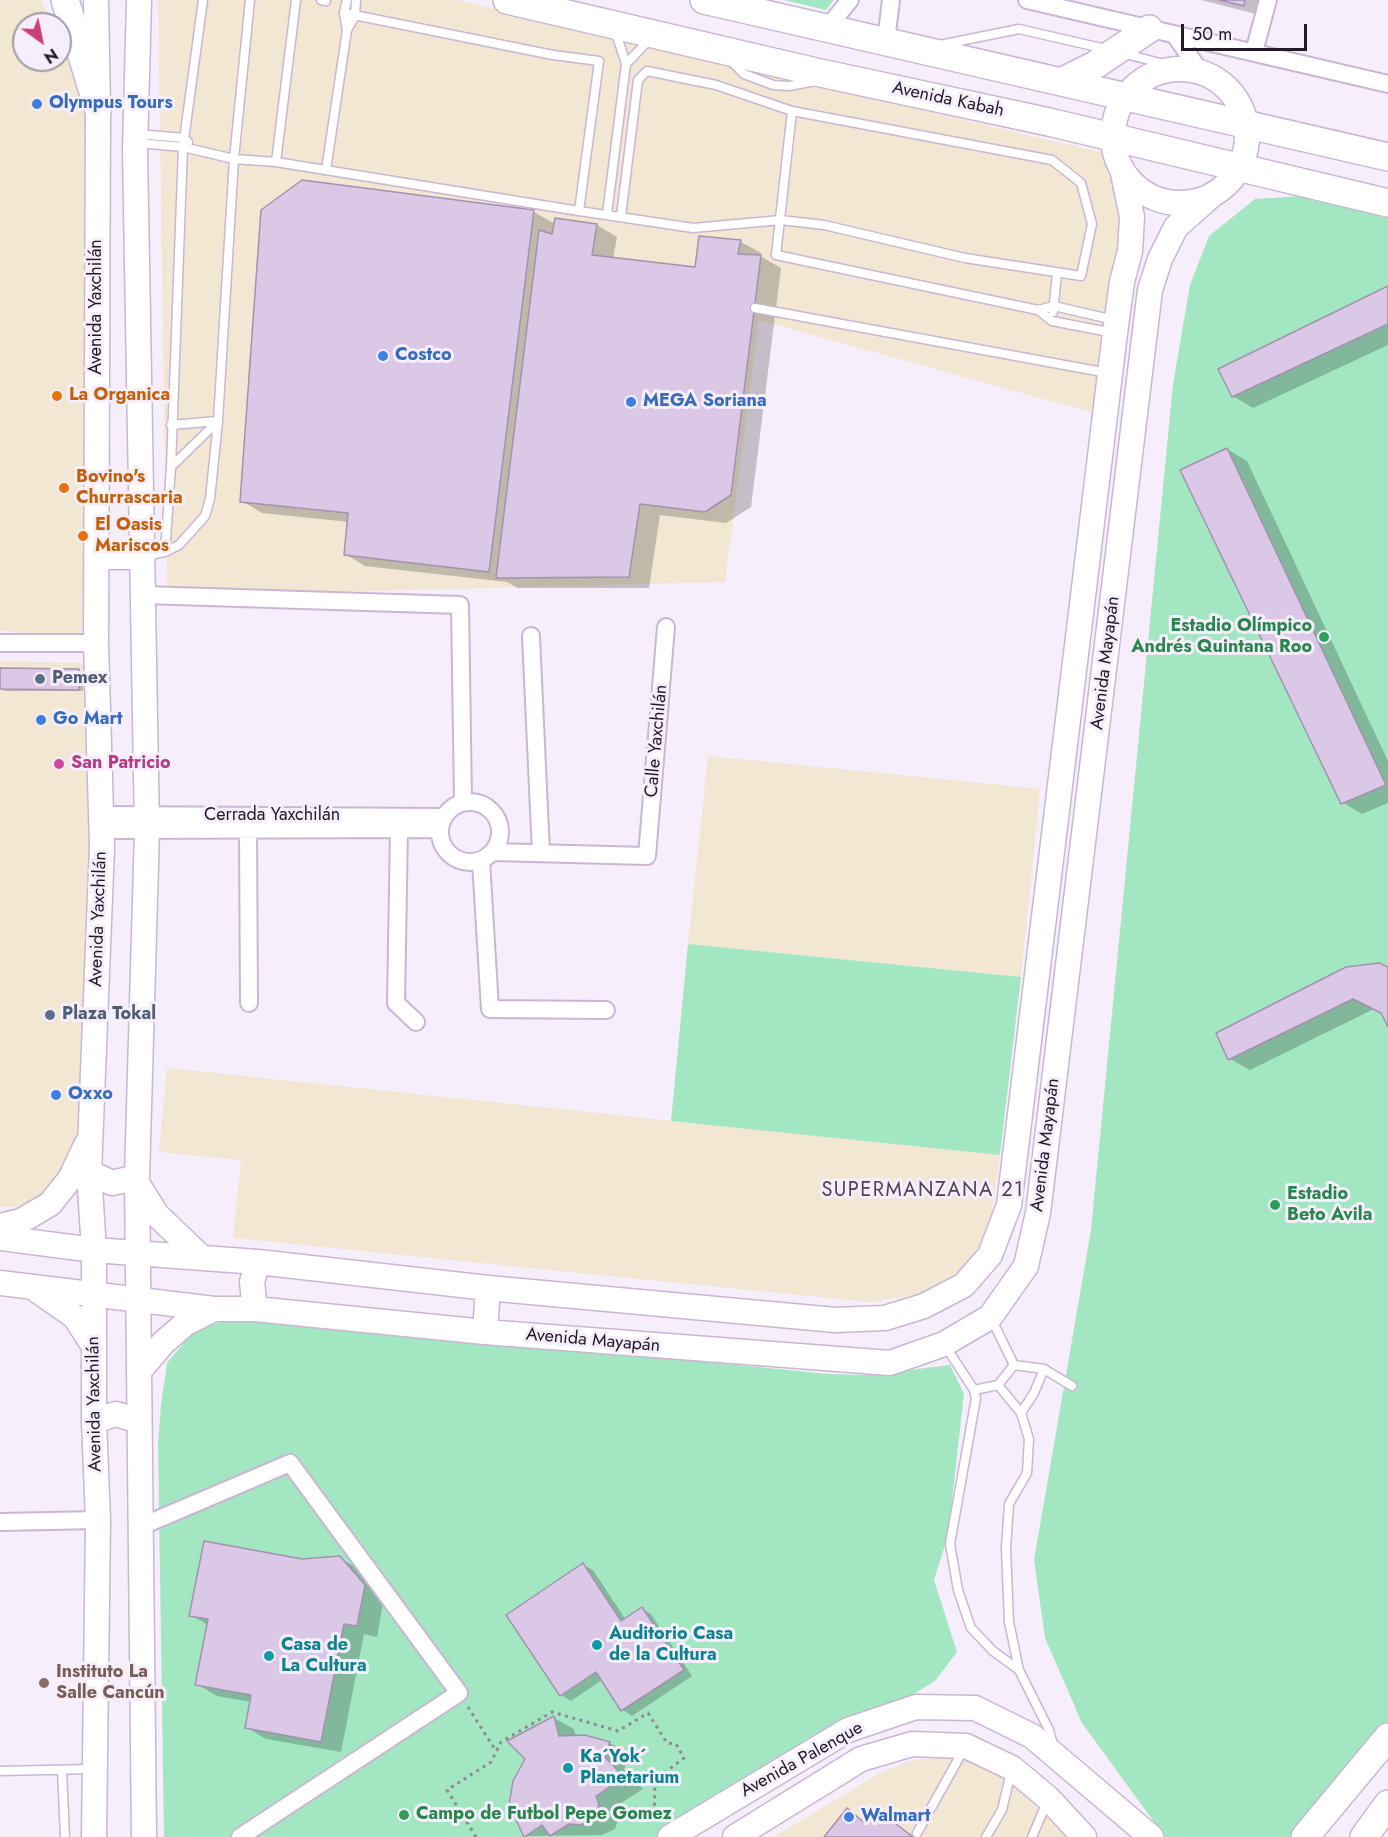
<!DOCTYPE html>
<html>
<head>
<meta charset="utf-8">
<style>
  body { margin:0 }
  #map { position:relative; width:1388px; height:1837px; overflow:hidden; background:#f6eefb; font-family:Jost,sans-serif }
  canvas { display:block }
  .north { position:absolute; left:12px; top:12px; width:60px; height:60px; box-sizing:border-box; background:#f6eefb; border:2px solid #a199a6; border-radius:50%; rotate:147deg; font-size:16px; font-weight:700; line-height:24px; text-align:center; color:#221a26 }
  .north::after { content:''; display:block; margin:auto; width:21px; height:27px; background:#cb4076; clip-path:polygon(50% 0,100% 100%,50% 72%,0 100%) }
  .scale { position:absolute; left:1181px; top:24px; width:126px; height:27px; box-sizing:border-box; border:3px solid #221a26; border-top:0; padding-left:8px; font-size:18px; line-height:21px; white-space:nowrap; color:#221a26; -webkit-text-stroke:4px #f6eefb; paint-order:stroke }
</style>
</head>
<body>
<div id="map">
<canvas width="1388" height="1837"></canvas>
<div class="north">N</div>
<div class="scale">50 m</div>
</div>
<script>
const ctx = document.querySelector('canvas').getContext('2d');
ctx.lineJoin = 'round';
function fillPath(path, color) {
  ctx.fillStyle = color;
  ctx.fill(path, 'evenodd');
}
function toPath(rows) {
  const path = new Path2D();
  for (const r of rows) {
    if (r.length === 3) {
      path.moveTo(r[0] + r[2], r[1]);
      path.arc(r[0], r[1], r[2], 0, 2 * Math.PI);
      continue;
    }
    path.moveTo(r[0], r[1]);
    for (let i = 2; i < r.length; i += 2) path.lineTo(r[i], r[i + 1]);
  }
  return path;
}
function trace(path, color, width, dash) {
  ctx.strokeStyle = color;
  ctx.lineWidth = width;
  ctx.lineCap = dash ? 'butt' : 'round';
  ctx.setLineDash(dash || []);
  ctx.stroke(path);
}
function write(font, color, halo, rows, align = 'center') {
  ctx.font = font + ' Jost,sans-serif';
  ctx.lineWidth = 6;
  ctx.setLineDash([]);
  ctx.textBaseline = 'middle';
  ctx.strokeStyle = halo;
  ctx.fillStyle = color;
  for (const [text, x, y, turn = 0] of rows) {
    ctx.save();
    ctx.translate(x, y);
    ctx.rotate((+turn || 0) * Math.PI / 180);
    ctx.textAlign = isNaN(turn) ? turn : align;
    if (halo) ctx.strokeText(text, 0, 0);
    ctx.fillText(text, 0, 0);
    ctx.restore();
  }
}
const commercial = toPath([
  [4,0,41,0,53,24,24,24,24,60,60,60,60,37,76,70,101,156,94,620,78,633,19,633,0,630,0,2],
  [158,0,457,0,1133,160,1108,417,759,320,725,582,167,596],
  [0,661,81,663,91,670,94,682,84,1188,64,1205,45,1210,0,1206],
  [708,756,1040,789,1021,977,688,944],
  [167,1068,1000,1155,989,1232,960,1271,923,1294,869,1302,233,1238,241,1160,159,1152],
  [953,1757,996,1768,1074,1837,774,1837,880,1773,913,1760]
]);
const green = toPath([
  [784,0,834,0,826,10],
  [1303,196,1388,214,1388,1736,1308,1837,1165,1837,1082,1723,1045,1638,1034,1560,1091,1230,1173,384,1190,285,1209,236,1255,199],
  [688,944,1021,977,1000,1155,671,1121],
  [239,1315,828,1374,868,1375,950,1365,964,1394,948,1536,934,1580,957,1652,935,1681,674,1837,164,1837,158,1445,161,1405,167,1363,193,1332]
]);
const shadow = toPath([
  [1201,0,1267,0,1264,16],
  [303,181,534,212,555,224,597,225,617,237,613,259,696,269,701,237,741,242,761,253,760,256,781,268,751,507,726,523,660,515,649,588,518,588,507,582,365,566,345,554,349,522,262,513,242,501],
  [1388,288,1388,345,1253,408,1233,396],
  [1227,449,1247,461,1388,761,1388,803,1362,814,1342,802],
  [1,669,79,670,83,673,83,691,5,691,0,688],
  [1388,969,1388,1024,1383,1013,1374,1009,1250,1070,1230,1059],
  [340,1558,360,1570,384,1598,377,1637,364,1634,341,1752,266,1739,246,1727,251,1702,217,1696,197,1684,208,1625,191,1615,302,1561],
  [583,1565,593,1570,626,1620,642,1609,651,1614,692,1676,632,1716,623,1710,602,1680,571,1701,561,1695],
  [554,1718,574,1729,576,1737,610,1743,629,1755,624,1769,643,1789,615,1807,619,1817,615,1829,602,1835,525,1836],
  [847,1810,868,1824,878,1812,915,1837,826,1837]
]);
const building = toPath([
  [1219,0,1245,0,1244,6,1219,0],
  [302,180,534,210,489,572,344,555,348,513,240,502,261,210,302,180],
  [555,218,597,224,592,255,695,267,699,236,741,240,738,254,761,255,731,495,705,512,640,504,629,577,496,578,539,230,552,234,555,218],
  [1388,286,1388,324,1232,397,1218,369,1388,286],
  [1227,448,1386,785,1341,804,1180,470,1227,448],
  [0,668,79,669,79,690,0,689,0,668],
  [1379,963,1388,967,1388,1027,1381,1013,1353,999,1228,1060,1216,1033,1346,967,1379,963],
  [204,1541,302,1559,340,1556,365,1585,357,1626,344,1624,321,1742,245,1728,251,1695,195,1685,208,1619,189,1616,204,1541],
  [583,1563,621,1621,642,1607,684,1670,621,1711,596,1672,560,1696,506,1615,583,1563],
  [554,1716,559,1736,585,1735,610,1742,605,1757,624,1777,596,1796,599,1805,595,1818,581,1825,569,1824,550,1836,542,1825,524,1837,509,1805,513,1781,525,1759,507,1741,554,1716],
  [847,1808,866,1824,878,1810,913,1837,824,1837,847,1808]
]);
const path = toPath([
  [468,1707,496,1751],
  [476,1837,447,1790,491,1762,501,1742,552,1712,618,1731,648,1713,667,1743,676,1744,684,1758,655,1780,654,1824]
]);
const lane = toPath([
  [321,0,326,1],
  [347,0,344,13,347,30],
  [344,13,553,55,599,61,579,211],
  [940,45,1019,29,1106,49],
  [1122,53,1179,68],
  [729,59,744,74,773,85,789,86,815,81],
  [626,64,650,39],
  [792,111,776,255,1038,310,1054,306,1114,320],
  [137,134,184,138,188,142],
  [137,143,183,147,234,159,276,162,579,211,693,228,781,220,824,225,965,258,1081,276,1092,224,1081,183,1052,160,792,111,716,85,647,71,638,80,621,216],
  [276,162,296,0],
  [326,170,347,30,355,16,356,0],
  [607,214,626,64,615,30],
  [755,308,1108,373],
  [1038,310,1052,321,1114,333],
  [1053,312,1057,274],
  [171,425,218,421],
  [171,467,218,421],
  [165,552,171,467,183,147,203,0],
  [145,556,165,552,179,545,205,516,210,499,218,421,234,159,250,0],
  [992,1320,1014,1365,1044,1369,1072,1386],
  [946,1347,974,1390,976,1398,950,1544,958,1590,971,1628,993,1651,1019,1670],
  [998,1385,1021,1413,1034,1393,1044,1369],
  [974,1390,998,1385,1014,1365],
  [1021,1413,1029,1439,1027,1473,1009,1504,1006,1548,1009,1622,1019,1670,1049,1730,1054,1748],
  [62,1770,65,1837],
  [0,1771,93,1769],
  [917,1833,964,1749],
  [986,1837,1002,1810,1011,1772],
  [1032,1837,1047,1802]
]);
const street = toPath([
  [1027,0,1388,84],
  [827,28,850,0],
  [1174,34,1200,71],
  [886,41,891,0],
  [1254,52,1268,0],
  [144,595,460,605,463,802],
  [531,636,541,853],
  [0,643,96,643],
  [470,832,30],
  [101,815,444,817],
  [399,829,396,1003,416,1022],
  [101,830,440,829],
  [248,830,249,1003],
  [494,852,647,856,666,627],
  [481,861,490,1009,606,1010],
  [0,1522,98,1520],
  [142,1526,290,1463,459,1693,240,1837]
]);
const secondary = toPath([
  [139,0,135,150,147,830,137,1177,144,1837],
  [1180,136,67],
  [96,557,143,557],
  [89,1172,112,1183,137,1177],
  [139,1186,157,1215,202,1258],
  [0,1226,21,1221,50,1204,70,1179,86,1145],
  [0,1238,94,1250,258,1262,488,1288,835,1320,885,1318,924,1306,964,1285,990,1255,1009,1205,1115,333,1122,282,1130,251,1132,217,1123,173],
  [0,1283,214,1309,255,1309,485,1332,890,1363,944,1344,990,1317,1026,1266,1038,1213,1150,290,1160,259,1176,227,1212,195],
  [35,1289,75,1317,93,1345],
  [255,1309,252,1282,258,1262],
  [485,1332,488,1288],
  [140,1370,163,1343,186,1323,214,1309],
  [94,1421,116,1414,139,1421],
  [94,1837,98,1520,94,1421,94,1250,89,1172,102,847,96,643,98,108,96,0],
  [670,1837,848,1730,916,1707,975,1708,1032,1736,1151,1837],
  [735,1837,861,1759,912,1744,966,1746,1012,1768,1048,1798,1084,1837]
]);
const primary = toPath([
  [65,0,98,108],
  [507,0,816,72,1049,122,1388,203],
  [704,0,1388,157],
  [1063,81,1095,65,1149,29],
  [1305,1837,1388,1737],
  [1364,1837,1388,1804]
]);
const markers = [
  [37,104,6,"#3f7fe0"],
  [383,356,6,"#3f7fe0"],
  [57,396,6,"#e8710a"],
  [631,402,6,"#3f7fe0"],
  [64,488,6,"#e8710a"],
  [83,536,6,"#e8710a"],
  [1324,637,6,"#2e9e5b"],
  [40,679,6,"#5c6f8a"],
  [41,720,6,"#3f7fe0"],
  [59,764,6,"#d1479c"],
  [50,1015,6,"#5c6f8a"],
  [56,1095,6,"#3f7fe0"],
  [1275,1205,6,"#2e9e5b"],
  [597,1645,6,"#0f9aa8"],
  [269,1656,6,"#0f9aa8"],
  [44,1683,6,"#8d6e63"],
  [568,1768,6,"#0f9aa8"],
  [404,1815,6,"#2e9e5b"],
  [849,1817,6,"#3f7fe0"]
];
const streetNames = [
  ["Avenida Kabah",948,100,12],
  ["Avenida Yaxchilán",97,307,-90],
  ["Avenida Mayapán",1106,663,-83],
  ["Calle Yaxchilán",657,741,-85],
  ["Cerrada Yaxchilán",272,816],
  ["Avenida Yaxchilán",99,919,-88],
  ["Avenida Mayapán",1046,1145,-83],
  ["Avenida Mayapán",593,1341,5],
  ["Avenida Yaxchilán",95,1404,-91],
  ["Avenida Palenque",802,1760,-29]
];
const shopNames = [
  ["Olympus Tours",49,104],
  ["Costco",395,356],
  ["MEGA Soriana",643,402],
  ["Go Mart",53,720],
  ["Oxxo",68,1095],
  ["Walmart",861,1817]
];
const foodNames = [
  ["La Organica",69,396],
  ["Bovino's",76,478],
  ["Churrascaria",76,499],
  ["El Oasis",95,526],
  ["Mariscos",95,547]
];
const leisureNames = [
  ["Estadio Olímpico",1312,627,"right"],
  ["Andrés Quintana Roo",1312,648,"right"],
  ["Estadio",1287,1195],
  ["Beto Avila",1287,1216],
  ["Campo de Futbol Pepe Gomez",416,1815]
];
const serviceNames = [
  ["Pemex",52,679],
  ["Plaza Tokal",62,1015]
];
const hotelNames = [
  ["San Patricio",71,764]
];
const cultureNames = [
  ["Auditorio Casa",609,1635],
  ["de la Cultura",609,1656],
  ["Casa de",281,1646],
  ["La Cultura",281,1667],
  ["Ka´Yok´",580,1758],
  ["Planetarium",580,1779]
];
const educationNames = [
  ["Instituto La",56,1673],
  ["Salle Cancún",56,1694]
];
const neighbourhoodNames = [
  ["SUPERMANZANA 21",923,1191]
];
fillPath(commercial, '#f1e7d2');
fillPath(green, '#a2e7c2');
fillPath(shadow, '#0003');
fillPath(building, '#dbc8e7');
trace(building, '#a391af', 1.5);
trace(lane, '#cab6d4', 11);
trace(street, '#cab6d4', 20);
trace(secondary, '#cab6d4', 27);
trace(primary, '#cab6d4', 30);
trace(path, '#908894', 3, [3, 4.5]);
trace(lane, '#fff', 8);
trace(street, '#fff', 16);
trace(secondary, '#fff', 24);
trace(primary, '#fff', 27);
for (const [x, y, r, color] of markers) {
  const dot = new Path2D();
  dot.arc(x, y, r, 0, 2 * Math.PI);
  ctx.fillStyle = color;
  ctx.fill(dot);
  trace(dot, '#f6eefb', 2);
}
write('18px', '#221a26', '#f6eefb', streetNames);
write('bold 18px', '#366cbe', '#f6eefb', shopNames, 'left');
write('bold 18px', '#c56008', '#f6eefb', foodNames, 'left');
write('bold 18px', '#27864d', '#f6eefb', leisureNames, 'left');
write('bold 18px', '#4e5e75', '#f6eefb', serviceNames, 'left');
write('bold 18px', '#b23c85', '#f6eefb', hotelNames, 'left');
write('bold 18px', '#0d838f', '#f6eefb', cultureNames, 'left');
write('bold 18px', '#785e54', '#f6eefb', educationNames, 'left');
ctx.letterSpacing = '1.5px';
write('20px', '#503f58', '#f6eefb', neighbourhoodNames);
ctx.letterSpacing = '0px';
</script>
</body>
</html>
